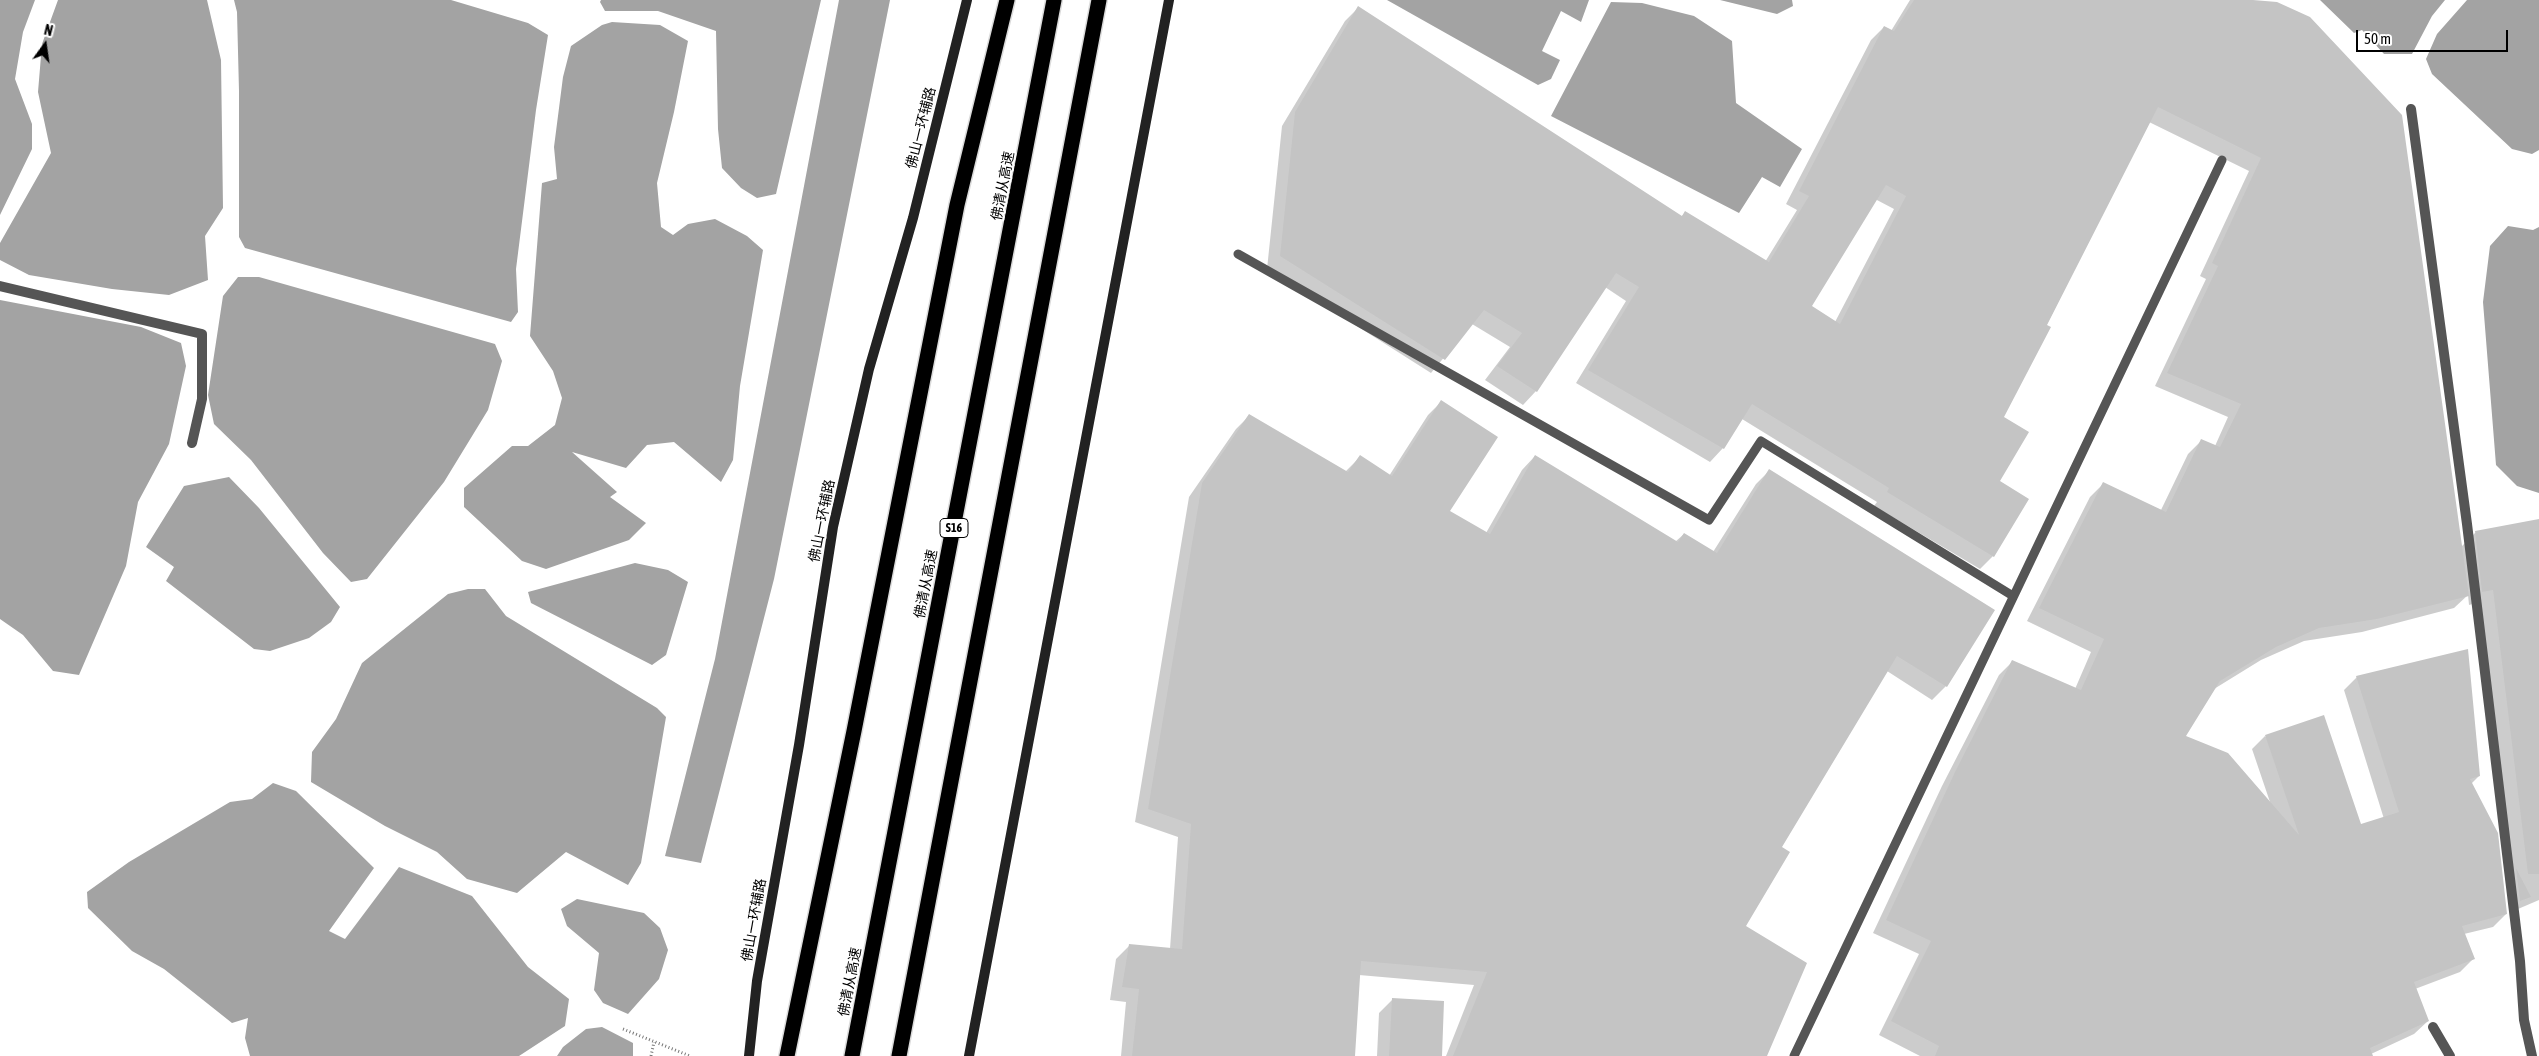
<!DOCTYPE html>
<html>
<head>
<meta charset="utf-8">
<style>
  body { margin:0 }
  #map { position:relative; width:2539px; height:1056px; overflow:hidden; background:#fff; font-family:"Asap Condensed",sans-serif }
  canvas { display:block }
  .north { position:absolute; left:20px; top:20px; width:50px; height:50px; -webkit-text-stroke:4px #fff; paint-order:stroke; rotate:14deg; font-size:14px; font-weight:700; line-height:20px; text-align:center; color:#000 }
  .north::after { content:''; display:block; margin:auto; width:18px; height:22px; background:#000; clip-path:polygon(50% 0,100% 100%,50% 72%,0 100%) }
  .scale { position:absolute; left:2356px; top:30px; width:152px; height:22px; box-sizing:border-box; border:2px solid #000; border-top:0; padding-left:6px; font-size:15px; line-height:18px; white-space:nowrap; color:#000; -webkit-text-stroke:4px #fff; paint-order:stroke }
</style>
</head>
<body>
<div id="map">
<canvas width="2539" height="1056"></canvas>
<div class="north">N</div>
<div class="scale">50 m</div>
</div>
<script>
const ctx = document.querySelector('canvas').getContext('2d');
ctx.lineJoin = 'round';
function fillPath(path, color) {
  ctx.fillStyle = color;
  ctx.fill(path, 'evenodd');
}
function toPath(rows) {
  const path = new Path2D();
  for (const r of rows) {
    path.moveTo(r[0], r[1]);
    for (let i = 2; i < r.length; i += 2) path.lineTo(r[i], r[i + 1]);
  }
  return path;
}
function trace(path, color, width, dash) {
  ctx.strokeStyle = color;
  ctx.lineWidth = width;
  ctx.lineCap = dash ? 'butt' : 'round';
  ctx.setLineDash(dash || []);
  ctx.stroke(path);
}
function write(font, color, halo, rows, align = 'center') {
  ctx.font = font + ' "Asap Condensed","Noto Sans SC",sans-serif';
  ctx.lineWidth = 4;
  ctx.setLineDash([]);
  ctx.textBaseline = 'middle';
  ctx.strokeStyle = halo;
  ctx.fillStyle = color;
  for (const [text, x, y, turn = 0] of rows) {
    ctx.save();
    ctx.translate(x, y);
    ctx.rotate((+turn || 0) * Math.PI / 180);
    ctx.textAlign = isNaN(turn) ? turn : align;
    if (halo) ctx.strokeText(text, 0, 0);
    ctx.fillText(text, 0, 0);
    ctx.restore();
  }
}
const water = toPath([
  [0,0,35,0,23,32,15,79,32,124,32,149,0,215],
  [58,0,207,0,221,60,223,208,205,236,208,280,169,295,112,289,29,275,0,260,0,243,51,153,38,92,42,44],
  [234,0,451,0,528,23,548,35,536,110,516,269,518,312,511,322,245,248,239,237,239,91,237,12],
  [601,0,821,0,776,194,757,198,741,188,722,168,718,129,716,31,658,11,605,11,600,2],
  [839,0,890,0,774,579,701,863,665,856,715,659],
  [1387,0,1589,0,1581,22,1561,11,1542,51,1560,60,1551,79,1538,85],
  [1720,0,1792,0,1793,6,1777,14],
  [2320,0,2445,0,2432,16,2412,54,2384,54,2362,30,2354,33],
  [2467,0,2539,0,2539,150,2532,154,2512,149,2432,74,2426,59,2437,34],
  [1611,2,1642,3,1694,16,1732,41,1736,103,1802,149,1780,187,1762,177,1739,213,1551,116],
  [612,22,660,25,688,41,674,112,657,183,661,227,673,235,688,224,715,219,747,236,763,250,740,386,733,460,721,482,674,442,647,445,626,468,572,452,617,492,610,497,646,523,629,540,546,569,522,561,464,507,464,488,512,446,528,446,555,425,562,398,553,371,530,336,542,183,557,179,554,147,563,77,571,46,602,25],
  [2508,226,2533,230,2539,227,2539,493,2517,486,2496,465,2483,302,2490,246],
  [238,277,259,277,495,344,502,361,488,410,444,482,367,579,351,582,323,553,251,460,214,424,208,395,223,296],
  [0,300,141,327,181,343,186,366,169,444,138,502,126,566,79,675,53,671,23,635,0,619],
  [229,477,259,508,340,607,331,622,309,638,270,651,254,649,166,581,174,567,146,547,184,486],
  [635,563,668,570,688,582,666,655,652,665,531,603,528,592],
  [468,589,485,589,506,616,657,708,666,717,641,863,628,885,566,852,517,893,467,879,437,852,385,826,311,782,312,752,336,719,362,663,448,594],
  [273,783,296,791,374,868,329,931,345,939,399,867,472,896,528,967,569,999,565,1026,519,1056,250,1056,245,1038,248,1018,232,1023,164,969,132,951,88,908,87,892,129,862,230,802,252,799],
  [577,899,644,913,660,928,668,950,659,979,628,1014,603,1003,594,990,599,953,567,926,561,909],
  [602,1027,633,1043,633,1056,557,1056,563,1047,586,1029]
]);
const shadow = toPath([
  [1910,0,2237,0,2461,547,2475,533,2539,520,2539,900,2518,909,2480,602,2469,605,2468,595,2454,608,2362,632,2304,641,2261,660,2214,689,2185,736,2271,805,2252,749,2265,736,2360,826,2384,819,2344,690,2357,677,2479,776,2471,784,2506,914,2493,927,2464,934,2473,959,2460,972,2415,989,2428,1021,2414,1034,2371,1054,2372,1056,1920,1056,1879,1035,1919,954,1873,933,1942,786,1999,675,2012,662,2075,689,2091,652,2027,621,2090,497,2103,484,2161,510,2188,454,2201,441,2215,446,2228,417,2155,386,2206,279,2200,276,2249,171,2149,122,2046,326,2003,417,1993,556,1980,569,1874,506,1877,502,1742,419,1723,448,1710,462,1576,383,1626,301,1605,287,1536,391,1523,405,1485,380,1510,347,1472,324,1431,373,1267,269,1282,126,1345,21,1358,8,1681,217,1685,213,1765,262,1797,210,1786,204,1871,40,1884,27,1891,31],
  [1875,199,1894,209,1835,322,1810,307],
  [1441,402,1448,512,1486,533,1522,470,1535,456,1675,542,1684,534,1713,552,1756,484,1769,471,1993,610,1946,686,1932,700,1887,671,1781,847,1744,927,1765,1056,1446,1056,1474,985,1359,975,1353,1056,1121,1056,1126,1002,1110,1000,1116,959,1129,946,1170,949,1178,837,1135,822,1189,497,1236,429,1249,416,1345,472,1360,457,1389,476,1428,415],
  [1393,999,1441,1056,1377,1056,1379,1013]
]);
const building = toPath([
  [1914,0,2253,0,2277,2,2310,17,2402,115,2469,596,2377,619,2319,628,2276,647,2220,681,2186,736,2228,753,2299,835,2265,735,2324,715,2361,824,2399,812,2356,676,2468,649,2480,776,2470,779,2498,833,2507,914,2462,926,2475,959,2414,982,2429,1021,2370,1048,2373,1056,1935,1056,1939,1046,1891,1021,1931,941,1886,920,1955,772,2012,660,2081,690,2104,639,2039,608,2103,482,2166,512,2201,439,2220,447,2241,404,2167,373,2218,266,2212,263,2261,158,2158,107,2047,325,2051,327,2004,417,2029,432,2000,481,2029,499,1994,557,1887,492,1889,488,1752,404,1724,449,1588,370,1639,287,1616,273,1537,392,1497,366,1522,333,1484,310,1445,360,1280,256,1295,112,1358,6,1682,216,1685,211,1769,262,1809,196,1799,191,1884,26,1894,31],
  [1886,185,1906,196,1840,324,1812,306],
  [1441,400,1498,437,1450,511,1490,534,1535,455,1678,542,1684,533,1717,553,1769,469,1995,610,1947,687,1897,656,1782,847,1790,852,1746,926,1807,963,1767,1056,1453,1056,1487,972,1361,961,1355,1056,1132,1056,1139,989,1122,987,1129,944,1182,949,1191,824,1148,809,1202,483,1249,414,1348,472,1360,455,1392,476],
  [2539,519,2539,874,2528,874,2493,590,2482,592,2475,531],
  [2516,868,2531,897,2520,901],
  [1392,998,1444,1001,1442,1056,1389,1056]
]);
const path = toPath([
  [623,1029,690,1056],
  [651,1056,654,1042]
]);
const lane = toPath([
  [1238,254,1709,520,1761,441,2013,596],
  [1794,1056,2222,160]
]);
const street = toPath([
  [2411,109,2467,524,2520,961,2524,1020,2532,1056],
  [0,286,202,334,202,399,192,443],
  [2433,1027,2450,1056]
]);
const secondary = toPath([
  [749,1056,757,981,799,745,833,527,869,369,913,218,967,0],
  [969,1056,1169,0]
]);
const highway = toPath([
  [787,1056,854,731,957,205,1007,0],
  [852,1056,1054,0],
  [899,1056,1099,0]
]);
const shields = [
  [954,528,28]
];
const shieldNames = [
  ["S16",954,528]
];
const streetNames = [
  ["佛山一环辅路",921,128,-76],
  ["佛清从高速",1003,186,-79],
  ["佛山一环辅路",822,521,-79],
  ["佛清从高速",926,584,-79],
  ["佛山一环辅路",754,920,-80],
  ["佛清从高速",850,982,-79]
];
fillPath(water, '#a3a3a3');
fillPath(shadow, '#0003');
fillPath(building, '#c4c4c4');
trace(highway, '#dbdbdb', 18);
trace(path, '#777', 3, [1, 2.5]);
trace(lane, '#555', 9);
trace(street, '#555', 10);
trace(secondary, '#222', 10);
trace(highway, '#000', 15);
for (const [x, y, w] of shields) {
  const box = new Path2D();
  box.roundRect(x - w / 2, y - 9.5, w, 19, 4);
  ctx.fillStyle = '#fff';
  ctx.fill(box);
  trace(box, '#000', 1);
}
write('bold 12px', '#000', null, shieldNames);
write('14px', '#000', '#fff', streetNames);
</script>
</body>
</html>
